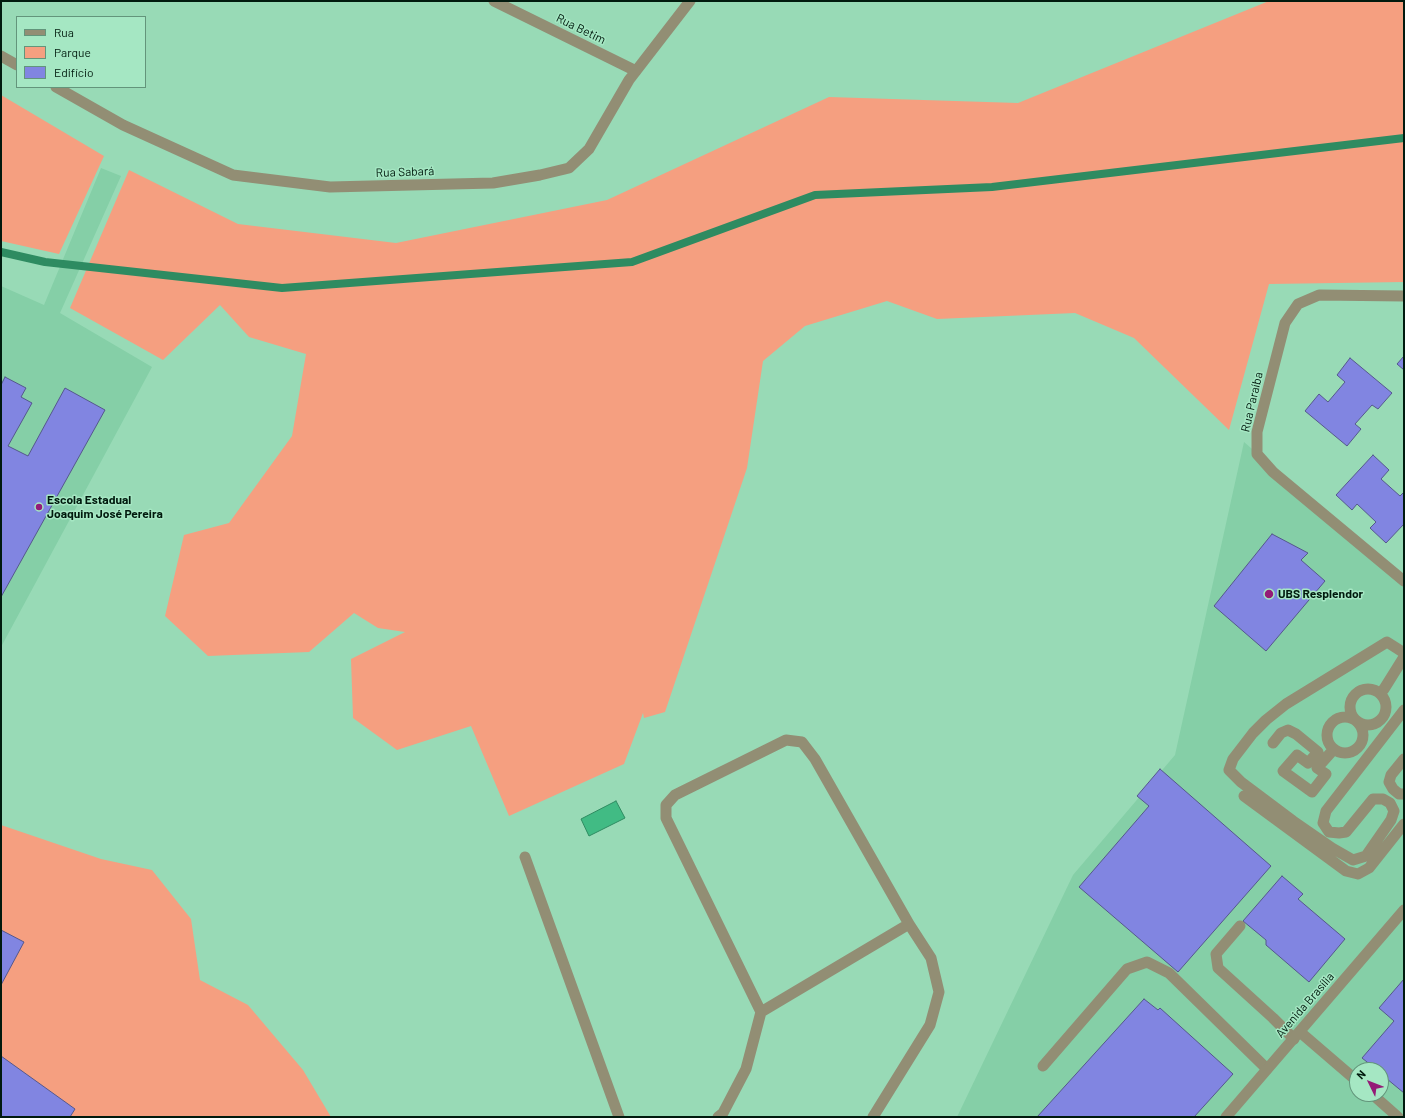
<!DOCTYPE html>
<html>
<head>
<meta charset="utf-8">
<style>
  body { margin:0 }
  #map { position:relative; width:1405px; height:1118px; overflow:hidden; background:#98dab6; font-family:Barlow,sans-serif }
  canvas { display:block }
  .frame { position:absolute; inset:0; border:2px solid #011a0e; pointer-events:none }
  .legend { position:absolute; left:16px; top:16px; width:130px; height:72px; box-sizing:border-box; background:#a5e7c3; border:1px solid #63957b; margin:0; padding:5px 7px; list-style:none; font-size:12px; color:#011a0e }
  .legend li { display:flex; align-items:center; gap:8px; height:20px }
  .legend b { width:20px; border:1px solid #63957b }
  .north { position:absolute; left:1349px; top:1062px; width:40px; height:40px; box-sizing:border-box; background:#a5e7c3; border:1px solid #63957b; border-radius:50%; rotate:313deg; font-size:11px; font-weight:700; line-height:16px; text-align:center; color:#011a0e }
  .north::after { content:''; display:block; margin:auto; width:14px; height:18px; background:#941b77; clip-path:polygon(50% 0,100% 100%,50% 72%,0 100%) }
</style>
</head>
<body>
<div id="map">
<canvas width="1405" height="1118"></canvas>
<div class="frame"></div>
<ul class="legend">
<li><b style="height:5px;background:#928e74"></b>Rua</li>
<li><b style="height:11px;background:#f59f80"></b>Parque</li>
<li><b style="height:11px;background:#8185e1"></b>Edifício</li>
</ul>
<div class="north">N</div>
</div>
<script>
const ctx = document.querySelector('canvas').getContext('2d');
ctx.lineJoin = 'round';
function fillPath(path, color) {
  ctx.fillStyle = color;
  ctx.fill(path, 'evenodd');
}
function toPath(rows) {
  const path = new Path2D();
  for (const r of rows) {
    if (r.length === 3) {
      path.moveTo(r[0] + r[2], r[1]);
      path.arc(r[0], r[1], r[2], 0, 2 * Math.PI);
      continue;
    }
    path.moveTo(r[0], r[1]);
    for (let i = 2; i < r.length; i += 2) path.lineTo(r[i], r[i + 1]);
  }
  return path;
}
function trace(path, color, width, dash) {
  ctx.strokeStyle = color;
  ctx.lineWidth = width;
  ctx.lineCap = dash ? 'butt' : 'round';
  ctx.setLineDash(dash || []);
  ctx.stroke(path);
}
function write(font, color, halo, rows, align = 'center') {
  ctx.font = font + ' Barlow,sans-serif';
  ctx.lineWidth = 3;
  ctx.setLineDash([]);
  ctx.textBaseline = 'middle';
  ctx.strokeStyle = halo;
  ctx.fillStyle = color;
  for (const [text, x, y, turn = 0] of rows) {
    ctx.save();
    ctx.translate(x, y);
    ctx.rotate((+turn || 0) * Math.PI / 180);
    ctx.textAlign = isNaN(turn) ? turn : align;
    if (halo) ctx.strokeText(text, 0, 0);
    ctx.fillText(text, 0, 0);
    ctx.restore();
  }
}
const built = toPath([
  [101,168,121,176,60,313,152,367,1,647,1,286,44,305],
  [1244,442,1404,580,1404,1117,957,1117,1073,875,1175,755],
  [1357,1070,1381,1070,1381,1094,1357,1094]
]);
const green = toPath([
  [1269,1,1404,1,1404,282,1269,284,1229,430,1134,338,1075,313,937,319,887,301,805,326,763,361,747,468,665,712,644,718,643,713,624,764,509,816,471,726,397,750,353,718,351,659,405,632,378,628,354,613,309,652,208,656,165,616,184,535,229,523,292,436,306,354,249,337,220,305,163,360,70,308,129,170,238,224,396,243,607,200,829,97,1018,103],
  [1,95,104,156,59,254,1,241],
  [1,825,101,859,152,870,191,919,200,980,248,1005,303,1070,331,1117,1,1117]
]);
const water = toPath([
  [616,801,625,818,589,836,581,819,616,801]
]);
const stream = toPath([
  [1,252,45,262,282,288,632,262,815,195,992,187,1404,138]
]);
const building = toPath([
  [1404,356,1404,370,1397,364,1404,356],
  [1350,358,1392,393,1378,409,1372,405,1355,424,1361,429,1347,446,1305,411,1319,394,1328,402,1345,382,1337,375,1350,358],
  [5,377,26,388,21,397,32,403,8,446,28,456,65,388,105,410,1,597,1,385,5,377],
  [1373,455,1389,470,1381,479,1400,496,1404,492,1404,524,1386,543,1370,528,1376,522,1357,504,1352,510,1336,495,1373,455],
  [1272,534,1308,553,1301,560,1325,581,1266,651,1214,606,1272,534],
  [1160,769,1271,866,1178,972,1079,887,1149,806,1137,796,1160,769],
  [1282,876,1303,894,1298,899,1345,939,1309,982,1266,945,1266,940,1243,921,1282,876],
  [1,930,24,942,1,985,1,930],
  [1404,979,1404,1093,1381,1074,1381,1070,1377,1070,1362,1058,1394,1021,1379,1008,1404,979],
  [1144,999,1158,1010,1160,1008,1233,1074,1194,1117,1037,1117,1144,999],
  [1,1056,75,1109,70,1117,1,1117,1,1056]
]);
const service = toPath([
  [1404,653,1387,642,1286,704,1266,720,1253,733,1233,759,1229,770,1241,782,1293,821,1332,848,1353,860,1366,856,1391,820,1394,811,1390,803,1383,799,1373,799,1346,832,1339,833,1329,832,1323,823,1326,811,1404,710],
  [1368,707,18],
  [1380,693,1384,689,1404,657],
  [1345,735,18],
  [1273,743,1281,733,1288,730,1296,734,1318,752,1308,763,1297,755,1283,771,1312,792,1326,774,1317,768,1334,749],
  [1404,759,1391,775,1389,782,1393,789,1399,794,1404,794],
  [1244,796,1346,871,1358,874,1369,868,1404,824],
  [525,857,619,1117],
  [1240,926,1216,954,1218,968,1273,1018,1294,1039],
  [1043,1066,1127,969,1147,962,1169,973,1267,1069],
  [718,1117,723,1113,746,1069,761,1012],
  [873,1117,930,1025,939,992,931,958,909,924,815,759,802,742,786,740,675,795,666,805,666,818,761,1012,909,924]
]);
const minor = toPath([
  [494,1,636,71],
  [1,56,17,65],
  [56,87,123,125,233,175,330,187,493,183,540,175,569,168,589,149,629,80,690,1],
  [1404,296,1319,295,1298,304,1285,323,1257,432,1257,454,1273,472,1404,581],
  [1300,1032,1357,1081],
  [1372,1094,1398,1117],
  [1226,1117,1404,910]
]);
const markers = [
  [39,507,4,"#941b77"],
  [1269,594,5,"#941b77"]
];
const streetNames = [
  ["Rua Betim",581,29,26],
  ["Rua Sabará",405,172,-2],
  ["Rua Paraíba",1252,402,-77],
  ["Avenida Brasília",1305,1005,-49]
];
const poiNames = [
  ["Escola Estadual",47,500],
  ["Joaquim José Pereira",47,514],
  ["UBS Resplendor",1278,594]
];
fillPath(built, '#85cfa7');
fillPath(green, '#f59f80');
fillPath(water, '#41bb84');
trace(water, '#2e8b61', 1);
trace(stream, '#2e8b61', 8);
fillPath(building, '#8185e1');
trace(building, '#55588c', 1);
trace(service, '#928e74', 11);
trace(minor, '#928e74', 11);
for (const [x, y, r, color] of markers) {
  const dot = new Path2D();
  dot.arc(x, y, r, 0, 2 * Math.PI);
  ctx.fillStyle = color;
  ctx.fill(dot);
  trace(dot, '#a5e7c3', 1.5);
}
write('12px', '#011a0e', '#a5e7c3', streetNames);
write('bold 12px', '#011a0e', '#a5e7c3', poiNames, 'left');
</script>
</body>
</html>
